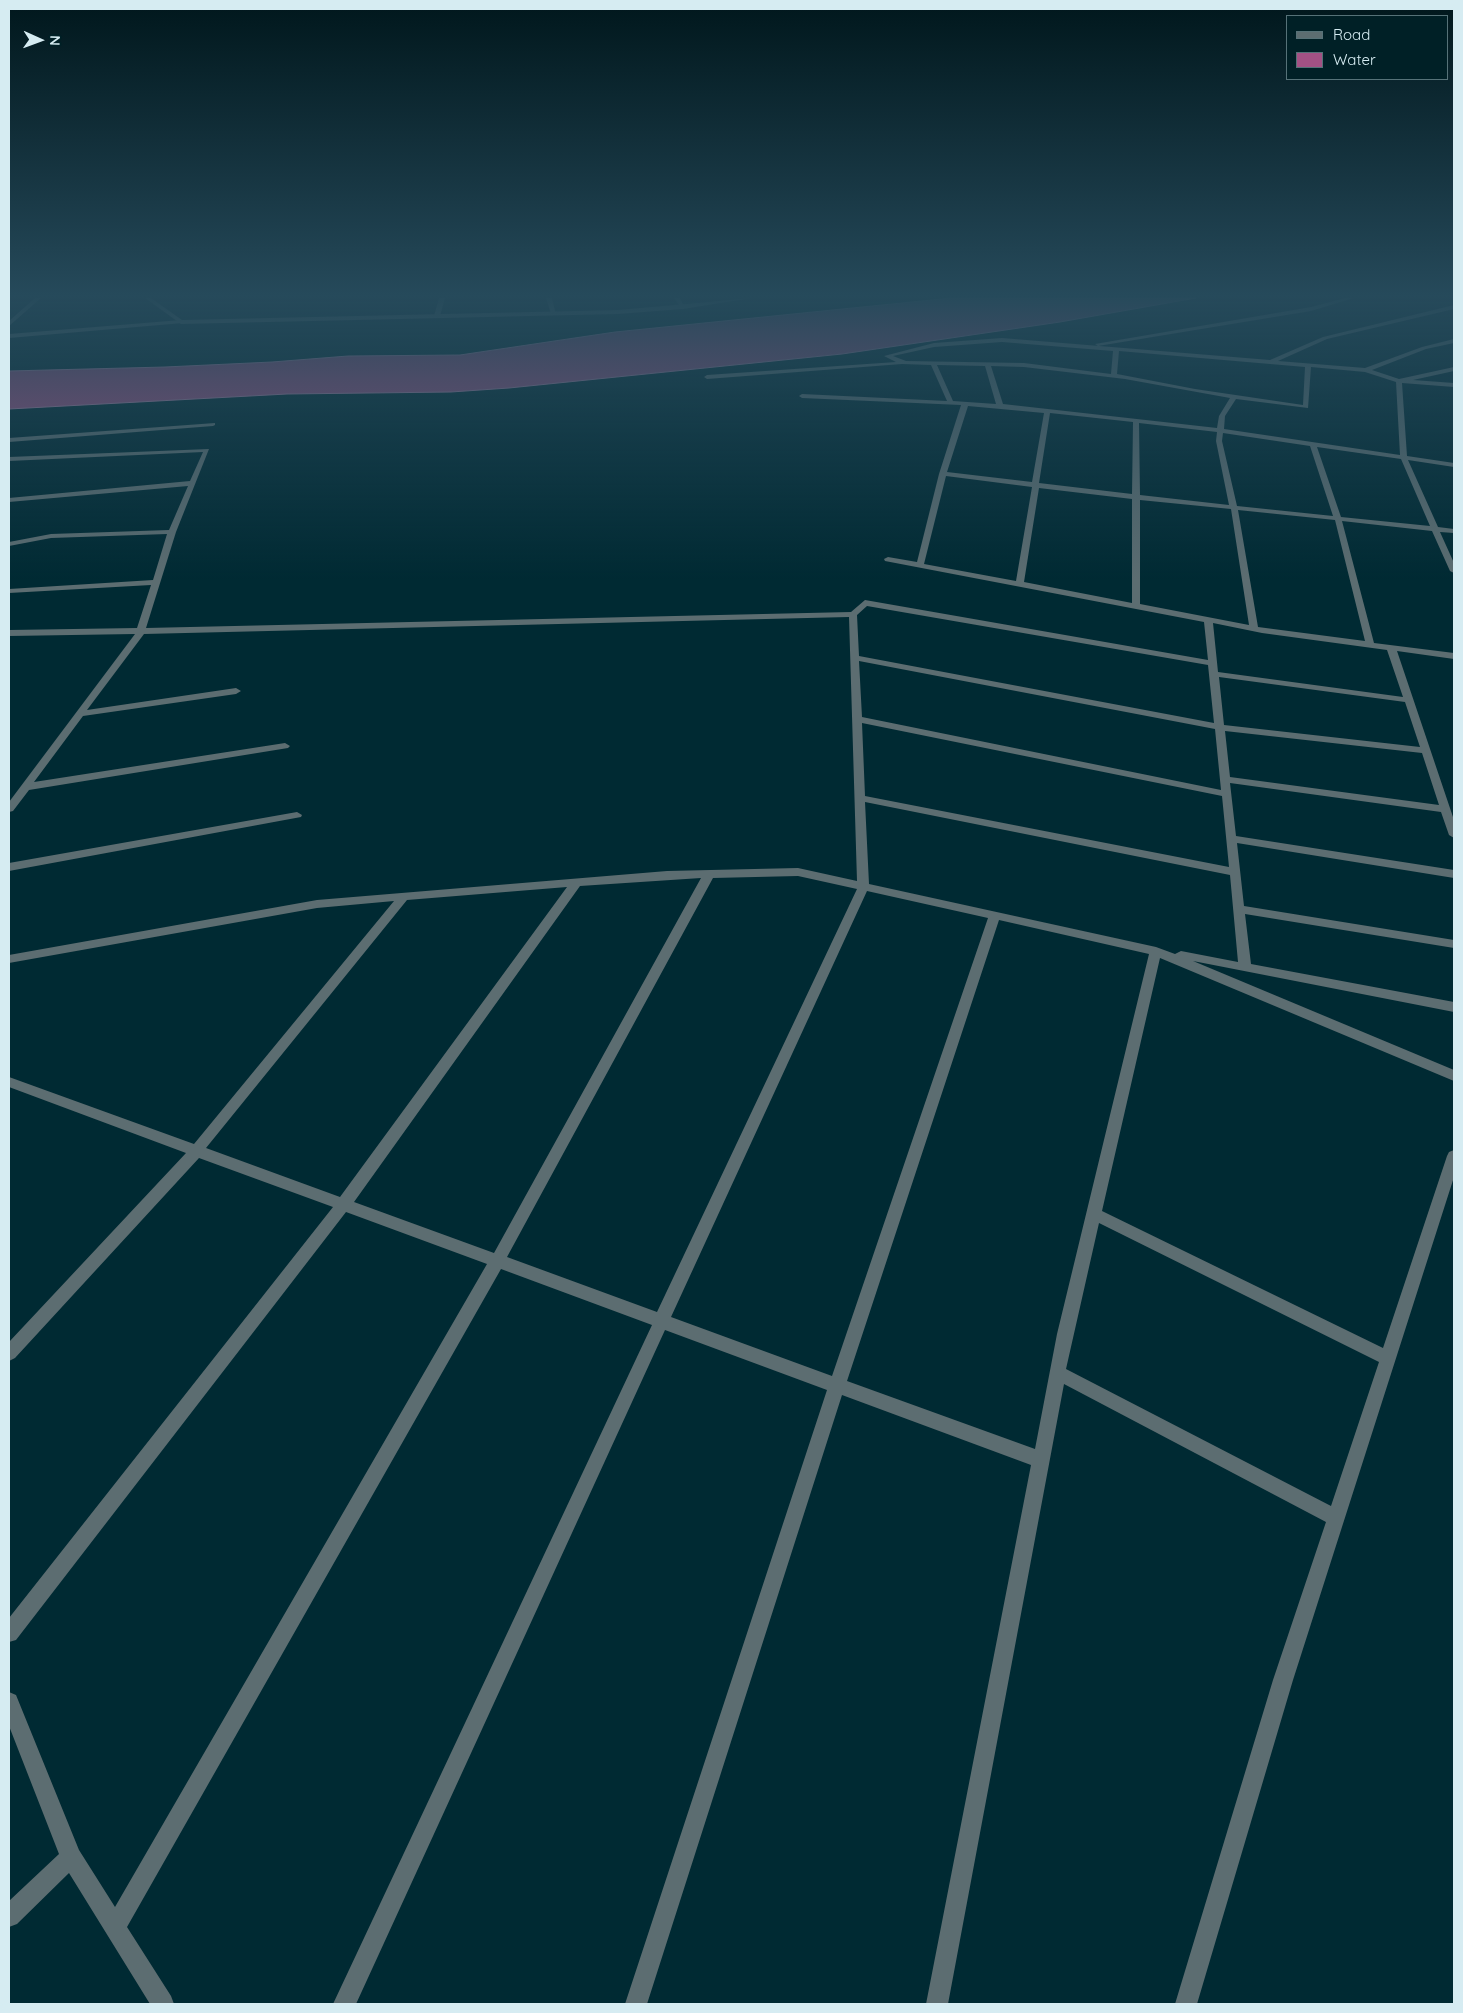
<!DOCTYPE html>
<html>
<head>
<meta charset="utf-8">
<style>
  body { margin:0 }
  #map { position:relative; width:1463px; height:2013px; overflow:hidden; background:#002a33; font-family:Quicksand,sans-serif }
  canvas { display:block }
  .frame { position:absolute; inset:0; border:10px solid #d6ecf2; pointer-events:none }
  .legend { position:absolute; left:1286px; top:15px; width:162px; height:65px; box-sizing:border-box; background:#002026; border:1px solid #567278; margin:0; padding:6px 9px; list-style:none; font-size:15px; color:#d6ecf2 }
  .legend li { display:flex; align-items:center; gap:10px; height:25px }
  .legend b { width:25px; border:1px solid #567278 }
  .north { position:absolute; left:15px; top:15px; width:50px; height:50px; -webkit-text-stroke:4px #002026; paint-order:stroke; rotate:92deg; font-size:14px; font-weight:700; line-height:20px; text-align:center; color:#d6ecf2 }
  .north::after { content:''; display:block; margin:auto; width:18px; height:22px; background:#d6ecf2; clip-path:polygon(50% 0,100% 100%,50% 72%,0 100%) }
</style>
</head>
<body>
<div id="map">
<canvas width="1463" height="2013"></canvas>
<div class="frame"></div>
<ul class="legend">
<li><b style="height:6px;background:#5c6d71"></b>Road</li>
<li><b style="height:14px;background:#a35184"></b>Water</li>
</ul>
<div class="north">N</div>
</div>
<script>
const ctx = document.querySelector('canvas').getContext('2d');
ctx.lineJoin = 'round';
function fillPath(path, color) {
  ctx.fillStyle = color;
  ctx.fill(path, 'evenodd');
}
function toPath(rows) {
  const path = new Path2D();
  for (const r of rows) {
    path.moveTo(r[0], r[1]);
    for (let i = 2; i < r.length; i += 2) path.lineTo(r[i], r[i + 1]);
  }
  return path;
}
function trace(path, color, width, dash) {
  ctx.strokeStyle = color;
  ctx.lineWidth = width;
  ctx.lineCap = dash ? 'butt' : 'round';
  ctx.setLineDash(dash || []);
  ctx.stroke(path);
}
const water = toPath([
  [951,298,1196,298,1060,322,842,354,509,388,451,392,287,394,9,409,9,371,165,367,272,362,348,356,460,355,615,332,951,298]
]);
const minor = toPath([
  [35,298,41,298,9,326,9,321,35,298],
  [439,298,445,298,440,316,437,318,434,316,439,298],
  [546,298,552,298,556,315,551,314,546,298],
  [674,298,680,298,685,308,681,308,674,298],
  [1345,298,1354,298,1311,311,1098,346,1095,344,1311,307,1345,298],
  [1454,305,1454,309,1327,339,1278,361,1365,368,1422,347,1454,339,1454,343,1426,349,1372,370,1399,379,1454,367,1454,371,1413,380,1454,383,1454,387,1402,383,1407,456,1454,463,1454,467,1408,460,1438,527,1454,529,1454,533,1440,532,1454,563,1454,573,1450,571,1432,531,1342,521,1374,643,1454,653,1454,659,1397,651,1454,820,1454,838,1449,835,1441,812,1230,783,1236,836,1454,870,1454,878,1237,843,1244,906,1454,940,1454,948,1245,914,1251,964,1454,1002,1454,1012,1193,961,1454,1070,1454,1081,1160,958,1102,1211,1383,1348,1447,1156,1449,1152,1454,1150,1454,1177,1293,1680,1197,2004,1175,2004,1273,1680,1326,1522,1064,1384,948,2004,926,2004,1031,1465,842,1395,647,2004,625,2004,827,1390,665,1330,356,2004,333,2004,652,1325,501,1269,127,1927,171,1996,174,2004,150,2004,69,1873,17,1924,9,1927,9,1901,59,1854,9,1726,9,1692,16,1695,79,1850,115,1907,487,1264,346,1212,16,1640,9,1642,9,1618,333,1207,199,1158,15,1358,9,1361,9,1342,186,1153,9,1087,9,1077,194,1144,394,901,317,908,9,963,9,955,317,900,667,871,798,868,857,881,849,617,144,634,87,710,236,688,241,691,236,694,83,716,34,782,285,743,290,746,288,748,29,790,13,811,9,812,9,802,135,634,9,636,9,630,137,628,151,585,9,593,9,589,153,580,167,534,51,538,9,546,9,542,51,534,169,530,188,486,9,502,9,498,190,481,203,452,9,461,9,457,209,449,176,532,146,628,851,612,865,600,1208,660,1204,622,885,561,884,559,888,557,917,562,939,474,961,405,802,398,799,396,802,394,947,401,931,365,902,364,707,379,704,377,707,375,896,362,884,356,934,343,1002,338,1270,360,1323,337,1454,305],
  [1002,342,1113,351,1111,374,1024,363,906,361,893,356,934,347,1002,342],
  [1119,351,1305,367,1303,405,1195,389,1117,374,1119,351],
  [937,365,985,366,996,404,953,401,937,365],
  [991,366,1024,367,1125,379,1230,398,1219,416,1217,428,1003,404,991,366],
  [1311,367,1365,372,1396,382,1400,455,1224,429,1225,416,1236,399,1308,408,1311,367],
  [968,406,1044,413,1032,482,947,472,968,406],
  [1050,413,1133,422,1132,494,1039,483,1050,413],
  [1139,423,1217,432,1216,441,1229,505,1140,495,1139,423],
  [1223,433,1310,446,1333,516,1237,506,1222,441,1223,433],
  [1317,447,1401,459,1430,526,1341,517,1317,447],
  [946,476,1032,487,1016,581,924,564,946,476],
  [1039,488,1132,499,1132,603,1024,582,1039,488],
  [1140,500,1231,509,1249,625,1140,604,1140,500],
  [1238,510,1335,520,1365,641,1258,627,1238,510],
  [867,606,1208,665,1214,723,859,656,857,615,867,606],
  [1213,623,1262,633,1387,650,1403,697,1218,672,1213,623],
  [859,661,1215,729,1221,790,862,717,859,661],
  [1219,677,1405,702,1420,747,1224,725,1219,677],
  [862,723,1222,796,1229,867,865,796,862,723],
  [1225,731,1422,753,1439,805,1230,777,1225,731],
  [865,802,1230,875,1238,962,1181,951,1175,954,1156,947,869,884,865,802],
  [798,876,857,889,657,1312,507,1257,713,878,798,876],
  [701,878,494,1253,354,1202,580,886,701,878],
  [567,887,340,1197,206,1148,407,900,567,887],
  [867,891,988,918,832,1376,671,1317,867,891],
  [999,920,1149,954,1057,1334,1035,1449,847,1381,999,920],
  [1099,1223,1379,1362,1331,1506,1066,1369,1099,1223],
  [181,320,183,323,9,338,9,334,181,320],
  [215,423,215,425,213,426,9,442,9,438,215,423],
  [297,812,302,815,301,817,9,871,9,863,297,812]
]);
const tertiary = toPath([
  [145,298,151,298,182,320,618,310,752,298,683,309,618,314,181,324,145,298]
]);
fillPath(water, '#a35184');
trace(water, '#b280a5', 1);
fillPath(minor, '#5c6d71');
fillPath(tertiary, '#5c6d71');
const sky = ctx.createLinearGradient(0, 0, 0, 580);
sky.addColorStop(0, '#00171c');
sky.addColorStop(0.51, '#264a5b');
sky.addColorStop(1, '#264a5b00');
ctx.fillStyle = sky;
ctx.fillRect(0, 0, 1463, 580);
</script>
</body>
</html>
